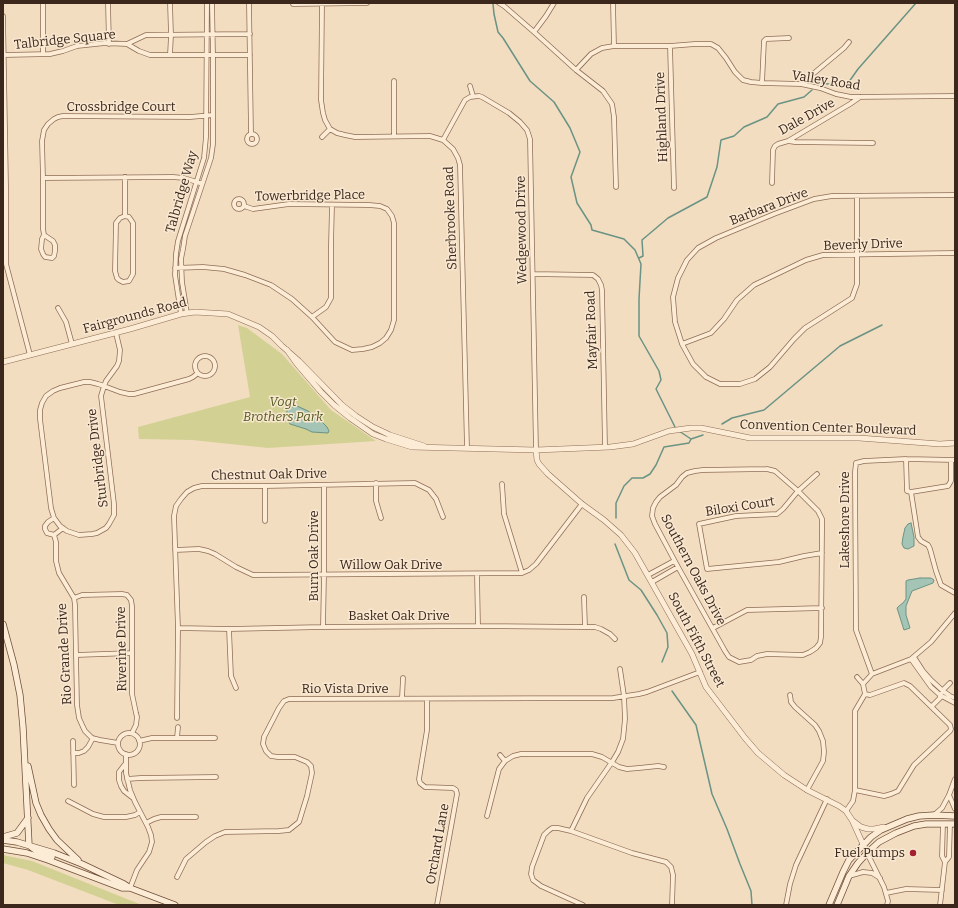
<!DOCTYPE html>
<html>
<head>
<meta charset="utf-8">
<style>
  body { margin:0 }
  #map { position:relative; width:958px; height:908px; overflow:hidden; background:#f2ddc1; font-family:Bitter,serif }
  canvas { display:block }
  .frame { position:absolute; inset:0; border:4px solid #3c271c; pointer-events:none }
</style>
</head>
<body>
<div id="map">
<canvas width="958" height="908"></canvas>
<div class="frame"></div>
</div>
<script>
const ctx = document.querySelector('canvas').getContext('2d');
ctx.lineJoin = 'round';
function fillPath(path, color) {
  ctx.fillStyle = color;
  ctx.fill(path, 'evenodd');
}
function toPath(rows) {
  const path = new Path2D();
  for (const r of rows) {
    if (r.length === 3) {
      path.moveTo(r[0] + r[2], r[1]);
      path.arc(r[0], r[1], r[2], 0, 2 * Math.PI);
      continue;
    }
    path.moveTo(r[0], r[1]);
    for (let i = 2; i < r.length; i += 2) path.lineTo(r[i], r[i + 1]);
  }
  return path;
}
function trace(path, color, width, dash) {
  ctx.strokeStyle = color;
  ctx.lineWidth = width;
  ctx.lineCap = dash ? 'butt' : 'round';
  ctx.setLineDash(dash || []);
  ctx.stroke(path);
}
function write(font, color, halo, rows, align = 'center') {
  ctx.font = font + ' Bitter,serif';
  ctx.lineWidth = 3;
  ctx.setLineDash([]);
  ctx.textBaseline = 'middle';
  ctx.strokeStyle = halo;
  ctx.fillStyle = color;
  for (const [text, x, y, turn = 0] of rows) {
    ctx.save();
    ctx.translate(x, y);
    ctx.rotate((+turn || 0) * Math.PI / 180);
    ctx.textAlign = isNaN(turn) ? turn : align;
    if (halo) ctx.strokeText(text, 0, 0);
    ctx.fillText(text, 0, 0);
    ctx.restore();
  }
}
const green = toPath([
  [238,325,247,328,282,354,331,410,376,441,268,448,192,440,139,439,138,427,250,397],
  [3,855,32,861,142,905,119,905,28,870,3,863]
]);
const water = toPath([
  [297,406,308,411,319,419,327,427,329,431,328,433,312,432,306,429,290,424,287,419,287,410,291,407,297,406],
  [911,523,914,537,914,546,908,549,904,548,902,544,903,537,905,528,908,524,911,523],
  [920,578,931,578,934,580,933,583,912,591,906,606,906,615,910,628,904,630,897,608,899,606,903,603,906,599,906,581,908,580,920,578]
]);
const stream = toPath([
  [493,4,494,14,498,32,503,38,530,81,554,102,570,128,580,152,571,177,577,203,591,225,592,230,624,239,635,250,641,264,639,299,639,336,659,371,661,380,656,389,676,429],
  [818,84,820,83,846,86,858,69,916,3],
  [639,258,643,256,642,240,668,218,707,197,717,167,721,140,734,136,744,127,767,117,778,104,804,97,812,90],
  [722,424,732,418,764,410,840,346,882,325],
  [691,439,703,435],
  [616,518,616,503,624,486,632,478,643,478,650,474,656,465,664,447,689,443,691,439,679,431],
  [615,544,629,580,641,590,657,615,667,633,668,647,662,662],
  [672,691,696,725,712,794,727,829,740,864,751,891,752,905]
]);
const minor = toPath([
  [43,3,43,54],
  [108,3,109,44],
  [170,3,171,35,170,55],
  [249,3,251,134],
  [322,3,321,100,323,113,325,120,330,129,337,133,345,135,355,137,430,136,443,140,453,149,458,158,460,165,467,448],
  [499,3,504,6,534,32,576,70,603,91,612,104,614,117,616,187],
  [613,3,614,46],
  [293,4,367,3],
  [3,16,6,186,6,264,30,355],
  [534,32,546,16,554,3],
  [127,44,146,35,250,34],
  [670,46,674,188],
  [4,55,50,54,63,51,77,46,105,43,127,44,139,51,150,55,250,55],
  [576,70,591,54,602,48,614,46,670,46,695,44,711,44,718,48,726,58,735,72,743,80,751,82,762,83,801,84,820,88,836,94,851,97,955,96],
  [394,81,394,136],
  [762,83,764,41,766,39,789,38],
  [801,84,844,48,849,42],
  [470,86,473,96],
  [252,139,5],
  [322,137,330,129],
  [443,140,465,100,470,97,479,96,482,97,509,113,520,122,527,130,530,139,536,450],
  [788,141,795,142,873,143],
  [125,177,125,216],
  [43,178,173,177,184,178,200,183],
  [772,183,773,150,775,146,778,144,788,141,850,104,860,97],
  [857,196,857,284,852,298,805,328,794,339,770,367,755,379,740,384,720,384,706,377,693,364,682,344,675,322,673,297,678,278,687,260,698,248,716,238,774,214,814,199,832,196,955,195],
  [239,204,5],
  [125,216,129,217,133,223,133,274,129,281,123,282,119,280,117,278,115,271,116,223,120,218,125,216],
  [44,235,53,241,55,245,55,251,54,256,52,258,45,257,43,254,41,249,42,239,44,235,43,229,43,178,42,141,44,130,48,124,54,119,58,117,63,116,190,117,213,115],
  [175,268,203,267,224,269,245,275,271,285,292,299,312,317,335,342,352,350,363,349,372,347,380,343,386,338,391,330,394,320,394,223,392,216,387,209,380,206,369,205,289,204,253,209,244,206],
  [533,274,593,275,598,279,601,285,602,290,605,447],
  [58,308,66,322,72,344],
  [187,313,182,282,181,259,183,249,185,236,211,158,213,144,213,55,212,3],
  [181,314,175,275,176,254,178,241,204,158,206,137,207,3],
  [312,317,326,307,331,298,331,245,332,205],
  [116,333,120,350,119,361,117,366,106,381,104,386,101,396,114,504,114,515,109,524,106,528,97,533,92,534,79,535,67,531,60,526,54,518,51,508,40,419,40,410,42,403,46,396,53,391,60,388,84,382,90,382,98,384,104,386,120,392,129,394,134,394,189,379,193,377,198,373],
  [682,344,711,333,724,319,737,300,754,285,806,260,823,255,955,253],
  [205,366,10],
  [906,459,907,491,911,492,948,486,951,481,951,460],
  [767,469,775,471,798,491,818,511,822,519,822,529,821,637,820,643,816,648,810,652,803,655,767,654,757,656,751,660,739,662,729,657,725,651,678,567,655,524,652,516,653,508,656,502,660,497,676,485,682,477,687,473,695,471,703,470,767,469],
  [817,474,798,491,783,509,777,514,736,516,699,524,707,569,779,562,804,556,822,553],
  [376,483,376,501,381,518],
  [502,484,504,514,522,573],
  [911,492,918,537,921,541,928,545,930,549,936,571,941,585,955,593],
  [54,518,48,522,45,526,45,529,47,533,54,535,63,528],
  [265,521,265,486],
  [54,535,56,542,56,561,59,573,74,598,75,605,77,705,79,718,83,727,85,731,92,738,100,740,118,743],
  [175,550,199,549,208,551,215,554,236,567,253,575,522,573,529,570,536,564,582,504],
  [477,574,478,626],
  [648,575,674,561],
  [652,582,678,567],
  [584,597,585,627],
  [74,598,82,595,122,594,127,595,131,600,132,606,132,694,136,713,137,717,136,725,132,733],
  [323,627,324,575,324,485],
  [178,628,229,629,323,627,478,626,585,627,595,627,601,629,610,634,615,639],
  [713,628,747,610,822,608],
  [229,629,231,676,236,688],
  [76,655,132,653],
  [914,657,923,671,931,680,943,691,950,696,955,698],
  [911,659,931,687,940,695,955,703],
  [872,674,856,630,855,472,856,463,864,461,906,459,955,460],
  [857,677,863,684],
  [863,684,872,674,911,659,931,642,955,613],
  [790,695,791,702,795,707,815,725,819,731,823,741,824,752,823,761,807,790],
  [402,698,403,678],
  [427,699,427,730,419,779,420,783,425,787,453,788,456,790,457,794,437,905],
  [932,706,940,698,940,695,944,689,950,683],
  [177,718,178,628,174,516,176,506,181,499,187,492,194,488,202,486,265,486,415,483,429,490,436,499,443,517],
  [129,744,11],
  [177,738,178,727],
  [73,741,74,785],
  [139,741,152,738,215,738],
  [73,753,79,753,84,751,88,747,93,738],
  [126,754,126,773,130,790,135,802,148,827,151,835,152,842,149,852,137,870,130,888],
  [500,755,505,761],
  [126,763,119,772,119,780,121,786,124,791,133,798],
  [127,779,141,778,216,777],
  [855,790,884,796,891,794,898,791,914,765,950,731,951,729,950,725,910,686,904,683,870,695,865,694],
  [949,795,955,809],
  [68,801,93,814,104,817,126,817,135,815,140,812],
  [846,811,853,801,855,790,855,711,865,694,863,684],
  [934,815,942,808,949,795,955,779],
  [487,816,499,769,505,761,513,756,521,754,592,754,602,757,619,767,627,769,639,768,658,766,664,767],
  [146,823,154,819,161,817,196,817],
  [571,831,587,798,612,762,618,752,623,739,625,719,624,696,620,669],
  [867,853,884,887,888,901,887,905],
  [945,862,949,857,950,824],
  [849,876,863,872,872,873,880,878],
  [177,877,186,859,206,842,215,836,225,832,279,831,289,830,299,822,307,796,312,773,311,766,307,762,295,757,278,757,271,756,266,751,263,744,264,737,279,708,284,701,289,699,613,698,639,694,647,692,700,672],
  [886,893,906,889,942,890],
  [583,905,541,886,533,880,531,874,532,867,544,835,548,831,552,828,558,828,571,831,632,853,666,862,671,867,673,875,672,905],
  [786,905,790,884,796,865,827,799],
  [940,905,945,862,942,856,943,824]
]);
const tertiary = toPath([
  [287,350,297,364,321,392,334,405,350,418,373,434,386,439,412,447,536,450,610,447,633,444,669,431,691,428,701,428,750,438,859,438,940,444,955,443],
  [3,362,130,329,181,314,195,312,228,314,259,327,272,336,282,346,299,361,342,405,356,416,373,427,390,435,424,446],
  [536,450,537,460,539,464,548,474,582,504,604,520,621,535,635,553,692,654,706,687,745,738,758,753,784,775,807,790,839,806,846,811,852,820,867,853],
  [853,821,861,827,868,829,874,829,884,827]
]);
const secondary = toPath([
  [3,624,14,665,20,695,23,727,29,845],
  [28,766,36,803,41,815,49,829,57,840,78,860],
  [3,837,17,833,28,818],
  [3,840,17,842,54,853,82,864,124,884,130,888],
  [31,847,38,852,52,857],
  [3,849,27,853,48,860,122,888,130,888,175,905],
  [829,905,843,872,849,860,871,837,881,830,907,819,919,816,934,815,955,816],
  [837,905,849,876,858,863,867,853,879,842,896,833,914,826,926,824,955,824]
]);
const markers = [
  [913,853,4,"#a32031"]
];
const streetNames = [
  ["Talbridge Square",65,40,-6],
  ["Valley Road",826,81,9],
  ["Crossbridge Court",121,107],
  ["Highland Drive",662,117,-92],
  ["Dale Drive",807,117,-29],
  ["Talbridge Way",182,192,-74],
  ["Towerbridge Place",310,196,-1],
  ["Barbara Drive",769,207,-21],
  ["Sherbrooke Road",451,218,-92],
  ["Wedgewood Drive",522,230,-91],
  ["Beverly Drive",863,245,-2],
  ["Fairgrounds Road",135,316,-15],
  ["Mayfair Road",592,330,-92],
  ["Convention Center Boulevard",828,428,2],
  ["Sturbridge Drive",98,458,-97],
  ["Chestnut Oak Drive",269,475,-1],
  ["Biloxi Court",740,507,-9],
  ["Lakeshore Drive",845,520,-90],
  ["Burn Oak Drive",314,556,-90],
  ["Willow Oak Drive",391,565],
  ["Southern Oaks Drive",693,570,62],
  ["Basket Oak Drive",399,616],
  ["South Fifth Street",696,640,62],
  ["Riverine Drive",122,649,-91],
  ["Rio Grande Drive",65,654,-93],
  ["Rio Vista Drive",345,689],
  ["Orchard Lane",438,844,-80]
];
const parkNames = [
  ["Vogt",283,402],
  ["Brothers Park",283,417]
];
const poiNames = [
  ["Fuel Pumps",905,853]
];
fillPath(green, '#d2d193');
fillPath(water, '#a4c4b6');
trace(water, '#6a9384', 1);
trace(stream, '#6a9384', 1.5);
trace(minor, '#8e6d56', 5.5);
trace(tertiary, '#8e6d56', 6);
trace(secondary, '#6f4e39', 7);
trace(minor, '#fcebd5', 4);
trace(tertiary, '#fcebd5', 5);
trace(secondary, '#fcebd5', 5.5);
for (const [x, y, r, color] of markers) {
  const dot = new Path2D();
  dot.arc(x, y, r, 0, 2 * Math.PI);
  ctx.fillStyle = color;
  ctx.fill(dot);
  trace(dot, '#f9e8d1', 1.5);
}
write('13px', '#3c271c', '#f9e8d1', streetNames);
write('italic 13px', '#535a21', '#f9e8d1', parkNames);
write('13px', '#3c271c', '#f9e8d1', poiNames, 'right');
</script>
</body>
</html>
